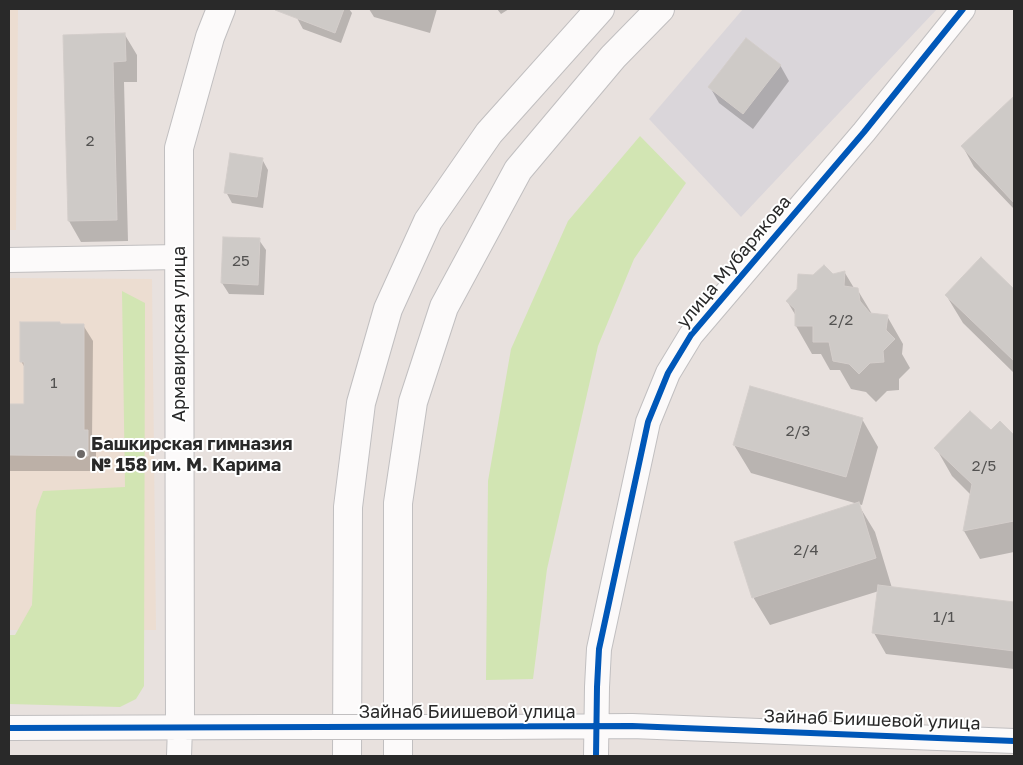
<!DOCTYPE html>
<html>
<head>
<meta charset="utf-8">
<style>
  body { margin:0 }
  #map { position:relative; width:1023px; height:765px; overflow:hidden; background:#e8e1de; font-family:"Golos Text",sans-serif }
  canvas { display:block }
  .frame { position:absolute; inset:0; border:10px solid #292929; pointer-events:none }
</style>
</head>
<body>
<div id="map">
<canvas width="1023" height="765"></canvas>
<div class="frame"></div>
</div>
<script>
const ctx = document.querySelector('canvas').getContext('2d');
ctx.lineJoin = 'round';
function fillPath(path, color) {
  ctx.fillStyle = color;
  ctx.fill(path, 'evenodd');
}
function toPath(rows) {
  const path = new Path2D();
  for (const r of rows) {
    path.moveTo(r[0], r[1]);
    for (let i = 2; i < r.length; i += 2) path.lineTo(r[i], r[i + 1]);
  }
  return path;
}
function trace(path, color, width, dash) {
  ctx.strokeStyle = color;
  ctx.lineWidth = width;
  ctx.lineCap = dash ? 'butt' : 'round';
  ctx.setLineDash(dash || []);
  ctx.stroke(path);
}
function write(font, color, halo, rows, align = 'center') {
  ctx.font = font + ' "Golos Text",sans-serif';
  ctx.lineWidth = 4;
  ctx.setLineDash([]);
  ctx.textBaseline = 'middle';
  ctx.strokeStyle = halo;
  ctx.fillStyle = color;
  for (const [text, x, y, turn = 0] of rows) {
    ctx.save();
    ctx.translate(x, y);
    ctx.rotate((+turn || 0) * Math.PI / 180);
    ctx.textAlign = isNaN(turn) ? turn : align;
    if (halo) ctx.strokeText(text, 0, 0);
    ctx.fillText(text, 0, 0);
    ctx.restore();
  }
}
const industrial = toPath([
  [743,9,937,9,741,217,649,119]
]);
const education = toPath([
  [9,9,18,9,16,230,9,230],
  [9,278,152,279,156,630,9,630]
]);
const green = toPath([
  [640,136,686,183,634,259,598,346,547,569,533,679,486,680,488,481,511,349,568,221],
  [122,291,145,303,144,686,136,699,120,707,9,704,9,635,15,635,32,605,36,510,43,491,125,487]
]);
const shadow = toPath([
  [301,9,349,9,352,13,341,43,303,29,297,18],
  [369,9,437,9,430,33,374,17],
  [497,9,509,9,501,14],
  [125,35,137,55,137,82,124,82,128,241,81,242,69,221,64,37],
  [780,65,789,81,753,129,719,103,710,87],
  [1008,104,1014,110,1014,209,974,167,963,147],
  [262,159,268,170,263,208,232,203,226,192],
  [259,240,266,250,264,295,229,294,222,283],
  [981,259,1014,290,1014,373,963,323,946,295],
  [845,273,854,288,857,289,872,314,887,316,903,344,902,354,910,368,899,379,899,390,887,391,876,402,866,392,851,389,840,370,830,370,821,354,812,354,796,326,796,316,787,301,833,276],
  [60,323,61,325,83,325,93,341,92,440,96,447,96,471,9,471,9,406,25,406,25,368,21,361],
  [862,419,878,447,862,505,858,504,875,532,892,588,1014,603,1014,669,886,654,874,633,879,591,770,625,753,597,858,504,751,473,734,445],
  [1000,423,1014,437,1014,552,980,559,964,531,971,495,952,476,936,448,991,432]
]);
const building = toPath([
  [275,9,344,9,335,33,275,10,275,9],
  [125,33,126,61,113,62,117,220,68,221,63,35,125,33],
  [746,38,781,65,743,114,708,87,746,38],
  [1014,96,1014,203,961,146,1014,96],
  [230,153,263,158,257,197,224,193,230,153],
  [223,237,260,238,258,285,221,283,223,237],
  [981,257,1014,289,1014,361,945,295,981,257],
  [824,265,833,274,845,271,844,286,858,288,860,301,870,313,888,315,886,330,895,339,883,351,884,362,870,363,859,374,849,364,833,361,829,342,813,342,813,326,795,326,795,309,786,301,797,289,798,274,813,275,824,265],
  [20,322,60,322,60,324,84,324,84,430,88,430,88,456,9,455,9,404,24,404,24,362,20,362,20,322],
  [750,386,863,418,846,477,733,445,750,386],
  [970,411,991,430,1000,421,1014,435,1014,521,963,531,972,484,934,448,970,411],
  [859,502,876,558,752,598,734,542,859,502],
  [878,585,1014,602,1014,651,872,633,878,585]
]);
const minor = toPath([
  [9,260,179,257],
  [497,727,632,726,1014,741],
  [9,728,266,727],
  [179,756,180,727],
  [596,756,597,687,599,649,648,422,668,373,691,335,864,132,963,9]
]);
const tertiary = toPath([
  [180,727,179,148,210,37,221,9]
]);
const secondary = toPath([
  [347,756,348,507,361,403,388,309,428,221,489,133,600,9],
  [398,756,398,503,413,402,444,307,518,170,613,57,660,9]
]);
const minorBridge = toPath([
  [266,727,497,727]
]);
const cycleway = toPath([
  [9,728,632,726,1014,741],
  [596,756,597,687,599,649,648,422,668,373,691,335,864,132,963,9]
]);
const markers = [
  [81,454,5,"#6c6968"]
];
const numberNames = [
  ["2",90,141],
  ["25",241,261],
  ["2/2",841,320],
  ["1",54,383],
  ["2/3",798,431],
  ["2/5",984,466],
  ["2/4",806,550],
  ["1/1",944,617]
];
const streetNames = [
  ["улица Мубарякова",734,262,-50],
  ["Армавирская улица",179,334,-90],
  ["Зайнаб Биишевой улица",467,712],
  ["Зайнаб Биишевой улица",872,720,2]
];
const poiNames = [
  ["Башкирская гимназия",91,444],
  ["№ 158 им. М. Карима",91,465]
];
fillPath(industrial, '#dad6da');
fillPath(education, '#ecddd1');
fillPath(green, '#d2e5b3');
fillPath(shadow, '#0003');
fillPath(building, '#cecac7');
trace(building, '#d3cdca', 1);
trace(minor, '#c1bfc0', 26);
trace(tertiary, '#c1bfc0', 30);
trace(secondary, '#c1bfc0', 30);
trace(minor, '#fcfafa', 24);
trace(tertiary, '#fcfafa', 28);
trace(secondary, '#fcfafa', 28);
trace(minorBridge, '#c1bfc0', 26, []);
trace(minorBridge, '#fcfafa', 24);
trace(cycleway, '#0057b8', 6);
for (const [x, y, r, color] of markers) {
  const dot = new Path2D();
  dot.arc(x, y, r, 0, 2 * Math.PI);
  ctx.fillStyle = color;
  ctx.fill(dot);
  trace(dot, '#fff', 2);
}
write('15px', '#535251', null, numberNames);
write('18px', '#292929', '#fff', streetNames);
write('bold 18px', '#292929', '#fff', poiNames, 'left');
</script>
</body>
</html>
